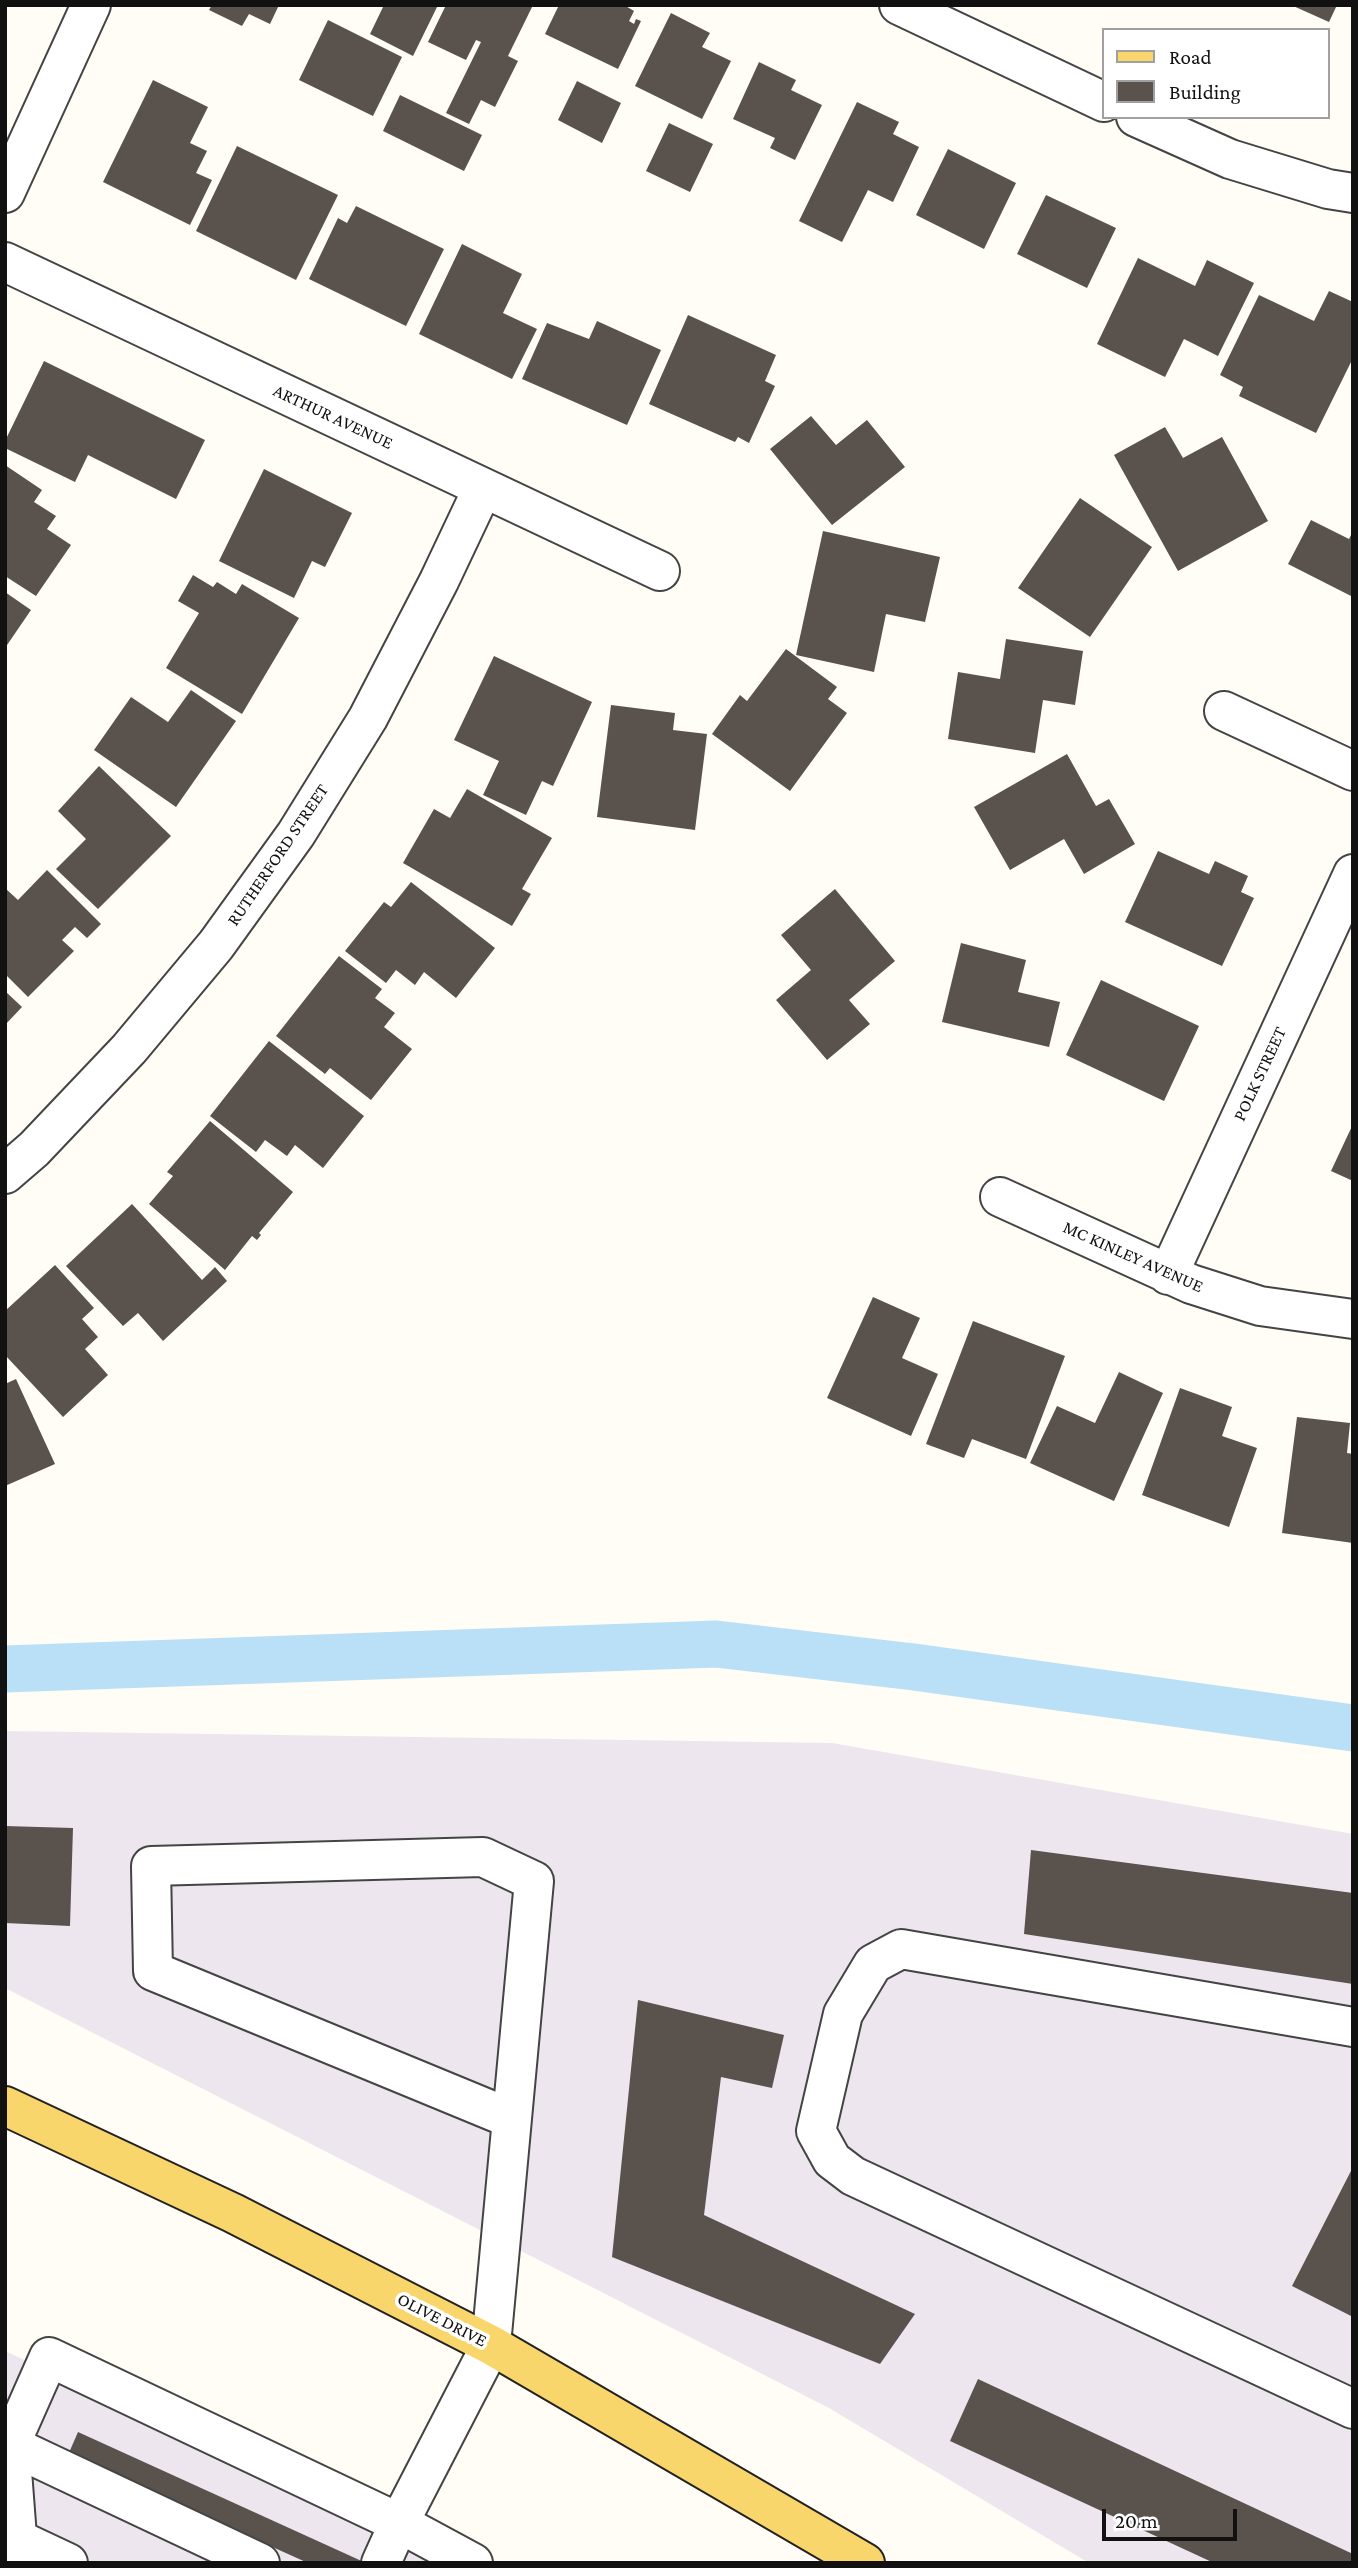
<!DOCTYPE html>
<html>
<head>
<meta charset="utf-8">
<style>
  body { margin:0 }
  #map { position:relative; width:1358px; height:2568px; overflow:hidden; background:#fffdf5; font-family:"Crimson Pro",serif }
  canvas { display:block }
  .frame { position:absolute; inset:0; border:7px solid #111; pointer-events:none }
  .legend { position:absolute; left:1102px; top:28px; width:228px; height:91px; box-sizing:border-box; background:#fff; border:2px solid #a0a0a0; margin:0; padding:9px 12px; list-style:none; font-size:21px; color:#111 }
  .legend li { display:flex; align-items:center; gap:14px; height:35px }
  .legend b { width:35px; border:2px solid #a0a0a0 }
  .scale { position:absolute; left:1102px; top:2509px; width:135px; height:32px; box-sizing:border-box; border:4px solid #111; border-top:0; padding-left:9px; font-size:21px; line-height:24px; white-space:nowrap; color:#111; -webkit-text-stroke:5px #fff; paint-order:stroke }
</style>
</head>
<body>
<div id="map">
<canvas width="1358" height="2568"></canvas>
<div class="frame"></div>
<ul class="legend">
<li><b style="height:9px;background:#f9d66b"></b>Road</li>
<li><b style="height:19px;background:#5a524d"></b>Building</li>
</ul>
<div class="scale">20 m</div>
</div>
<script>
const ctx = document.querySelector('canvas').getContext('2d');
ctx.lineJoin = 'round';
function fillPath(path, color) {
  ctx.fillStyle = color;
  ctx.fill(path, 'evenodd');
}
function toPath(rows) {
  const path = new Path2D();
  for (const r of rows) {
    path.moveTo(r[0], r[1]);
    for (let i = 2; i < r.length; i += 2) path.lineTo(r[i], r[i + 1]);
  }
  return path;
}
function trace(path, color, width, dash) {
  ctx.strokeStyle = color;
  ctx.lineWidth = width;
  ctx.lineCap = dash ? 'butt' : 'round';
  ctx.setLineDash(dash || []);
  ctx.stroke(path);
}
function write(font, color, halo, rows, align = 'center') {
  ctx.font = font + ' "Crimson Pro",serif';
  ctx.lineWidth = 7;
  ctx.setLineDash([]);
  ctx.textBaseline = 'middle';
  ctx.strokeStyle = halo;
  ctx.fillStyle = color;
  for (const [text, x, y, turn = 0] of rows) {
    ctx.save();
    ctx.translate(x, y);
    ctx.rotate((+turn || 0) * Math.PI / 180);
    ctx.textAlign = isNaN(turn) ? turn : align;
    if (halo) ctx.strokeText(text, 0, 0);
    ctx.fillText(text, 0, 0);
    ctx.restore();
  }
}
const industrial = toPath([
  [5,1731,832,1743,1353,1834,1353,2563,1089,2563,829,2408,5,1988],
  [5,2351,465,2563,5,2563]
]);
const canal = toPath([
  [5,1669,716,1644,914,1667,1353,1728]
]);
const building = toPath([
  [212,5,279,5,270,24,249,14,242,26,209,10],
  [384,5,438,5,413,56,370,34],
  [446,5,533,5,508,56,518,61,495,107,481,100,469,124,446,113,481,42,476,40,466,60,428,42],
  [559,5,624,5,634,11,629,21,634,24,636,19,641,21,618,69,545,34],
  [1291,5,1337,5,1329,22],
  [671,13,710,33,702,47,731,61,702,119,635,86],
  [328,20,402,57,373,116,299,80],
  [759,62,796,80,791,90,822,105,795,160,770,148,775,138,733,119],
  [153,80,208,107,190,143,207,151,196,173,212,180,190,225,103,182],
  [577,81,621,103,602,143,558,120],
  [400,95,482,135,464,171,383,131],
  [857,102,899,122,893,134,919,147,893,202,868,190,842,242,799,221],
  [669,123,713,144,690,192,646,171],
  [237,146,338,195,296,280,196,231],
  [948,149,1016,183,984,249,916,215],
  [1046,195,1116,228,1087,288,1017,254],
  [356,206,444,249,406,326,309,279,338,218,347,223],
  [462,244,522,274,503,313,537,329,512,379,419,334],
  [1138,258,1195,286,1207,260,1254,283,1218,356,1184,339,1165,377,1097,344],
  [1329,291,1353,302,1353,358,1316,433,1239,396,1243,387,1220,375,1259,295,1314,321],
  [688,315,776,355,765,381,775,386,749,443,738,437,735,442,649,404],
  [597,321,661,350,627,425,522,379,547,323,589,339],
  [44,361,205,440,176,499,88,455,75,482,5,448,5,441],
  [811,416,836,445,867,420,905,467,832,525,770,449],
  [1165,427,1183,458,1222,437,1268,521,1178,571,1114,455],
  [5,465,42,490,34,502,56,516,47,529,71,545,36,596,5,576],
  [264,469,352,513,325,567,312,561,294,598,219,561],
  [1080,498,1152,547,1090,637,1018,588],
  [1311,520,1349,539,1353,531,1353,597,1288,564],
  [823,531,940,557,925,622,886,614,874,672,796,655],
  [193,575,213,587,217,582,236,594,242,584,299,618,242,714,166,668,199,613,178,601],
  [5,592,31,610,5,648],
  [1006,639,1083,651,1075,705,1043,700,1035,753,948,739,958,672,1000,679],
  [786,649,837,687,828,699,847,713,790,791,712,734,740,695,747,701],
  [494,656,592,702,553,786,542,781,526,815,483,795,499,761,454,740],
  [191,690,236,721,176,807,94,750,131,697,168,722],
  [611,705,675,713,673,730,707,734,695,830,597,817],
  [1067,754,1096,806,1109,799,1135,844,1084,874,1064,839,1010,870,974,807],
  [99,766,171,836,98,909,56,869,86,839,58,811],
  [467,789,552,838,522,889,531,894,512,926,403,863,434,809,450,818],
  [1158,851,1209,874,1215,861,1248,876,1241,892,1254,898,1222,966,1125,922],
  [47,870,101,924,87,938,75,927,62,940,74,951,28,997,5,974,5,888,18,900],
  [411,882,495,948,456,998,424,972,415,985,396,970,386,983,345,951,384,902,391,907],
  [835,889,895,961,849,1000,870,1024,827,1060,776,1000,811,970,781,935],
  [961,943,1026,960,1018,992,1060,1002,1049,1047,942,1022],
  [339,956,382,989,375,998,395,1013,384,1027,412,1049,371,1100,330,1068,325,1074,276,1036],
  [1101,980,1199,1026,1164,1101,1066,1055],
  [5,991,22,1007,5,1025],
  [269,1041,364,1116,323,1168,295,1145,287,1156,265,1140,256,1152,210,1116],
  [210,1121,293,1192,259,1233,261,1235,257,1240,252,1236,225,1270,149,1204,173,1176,167,1172],
  [1353,1124,1353,1181,1331,1171],
  [132,1204,202,1280,215,1267,227,1281,163,1341,138,1313,123,1326,66,1266],
  [55,1265,94,1308,82,1319,98,1337,85,1349,108,1375,63,1417,5,1355,5,1311],
  [873,1297,920,1318,902,1358,938,1374,911,1436,827,1398],
  [973,1321,1065,1356,1026,1459,972,1439,964,1458,926,1444],
  [1119,1372,1163,1393,1114,1501,1030,1463,1057,1406,1095,1423],
  [16,1379,55,1464,5,1486,5,1384],
  [1180,1388,1232,1407,1222,1436,1257,1448,1229,1527,1142,1495],
  [1297,1417,1350,1423,1347,1453,1353,1454,1353,1543,1282,1533],
  [5,1826,73,1828,70,1926,5,1923],
  [1031,1850,1353,1893,1353,1984,1024,1934],
  [638,2000,784,2035,772,2088,721,2077,704,2215,915,2314,880,2364,612,2257],
  [1353,2167,1353,2317,1292,2286],
  [978,2379,1353,2554,1353,2563,1214,2563,950,2441],
  [78,2432,366,2563,308,2563,68,2455]
]);
const minor = toPath([
  [899,5,1104,102],
  [1136,117,1230,159,1328,189,1353,193],
  [5,193,91,5],
  [5,262,660,571],
  [1224,711,1353,771],
  [5,1174,34,1149,129,1049,216,945,296,834,368,718,439,581,483,488],
  [1000,1197,1191,1284,1260,1306,1353,1319],
  [1168,1275,1353,874],
  [1353,2027,901,1949,873,1964,843,2014,816,2131,832,2160,853,2176,1353,2409],
  [10,2445,260,2563],
  [17,2539,68,2563],
  [19,2563,10,2445,49,2357,399,2523,473,2563],
  [381,2563,399,2523,491,2345,534,1881,483,1857,151,1866,153,1971,512,2119]
]);
const major = toPath([
  [5,2106,233,2213,491,2345,865,2563]
]);
const streetNames = [
  ["ARTHUR AVENUE",333,417,25],
  ["RUTHERFORD STREET",278,855,-56],
  ["POLK STREET",1260,1074,-65],
  ["MC KINLEY AVENUE",1133,1257,24],
  ["OLIVE DRIVE",442,2320,27]
];
fillPath(industrial, '#eee6ef');
trace(canal, '#b9e0f7', 47);
fillPath(building, '#5a524d');
trace(minor, '#444', 42);
trace(major, '#222', 42);
trace(minor, '#fff', 38);
trace(major, '#f9d66b', 38);
write('18px', '#111', '#fff', streetNames);
</script>
</body>
</html>
